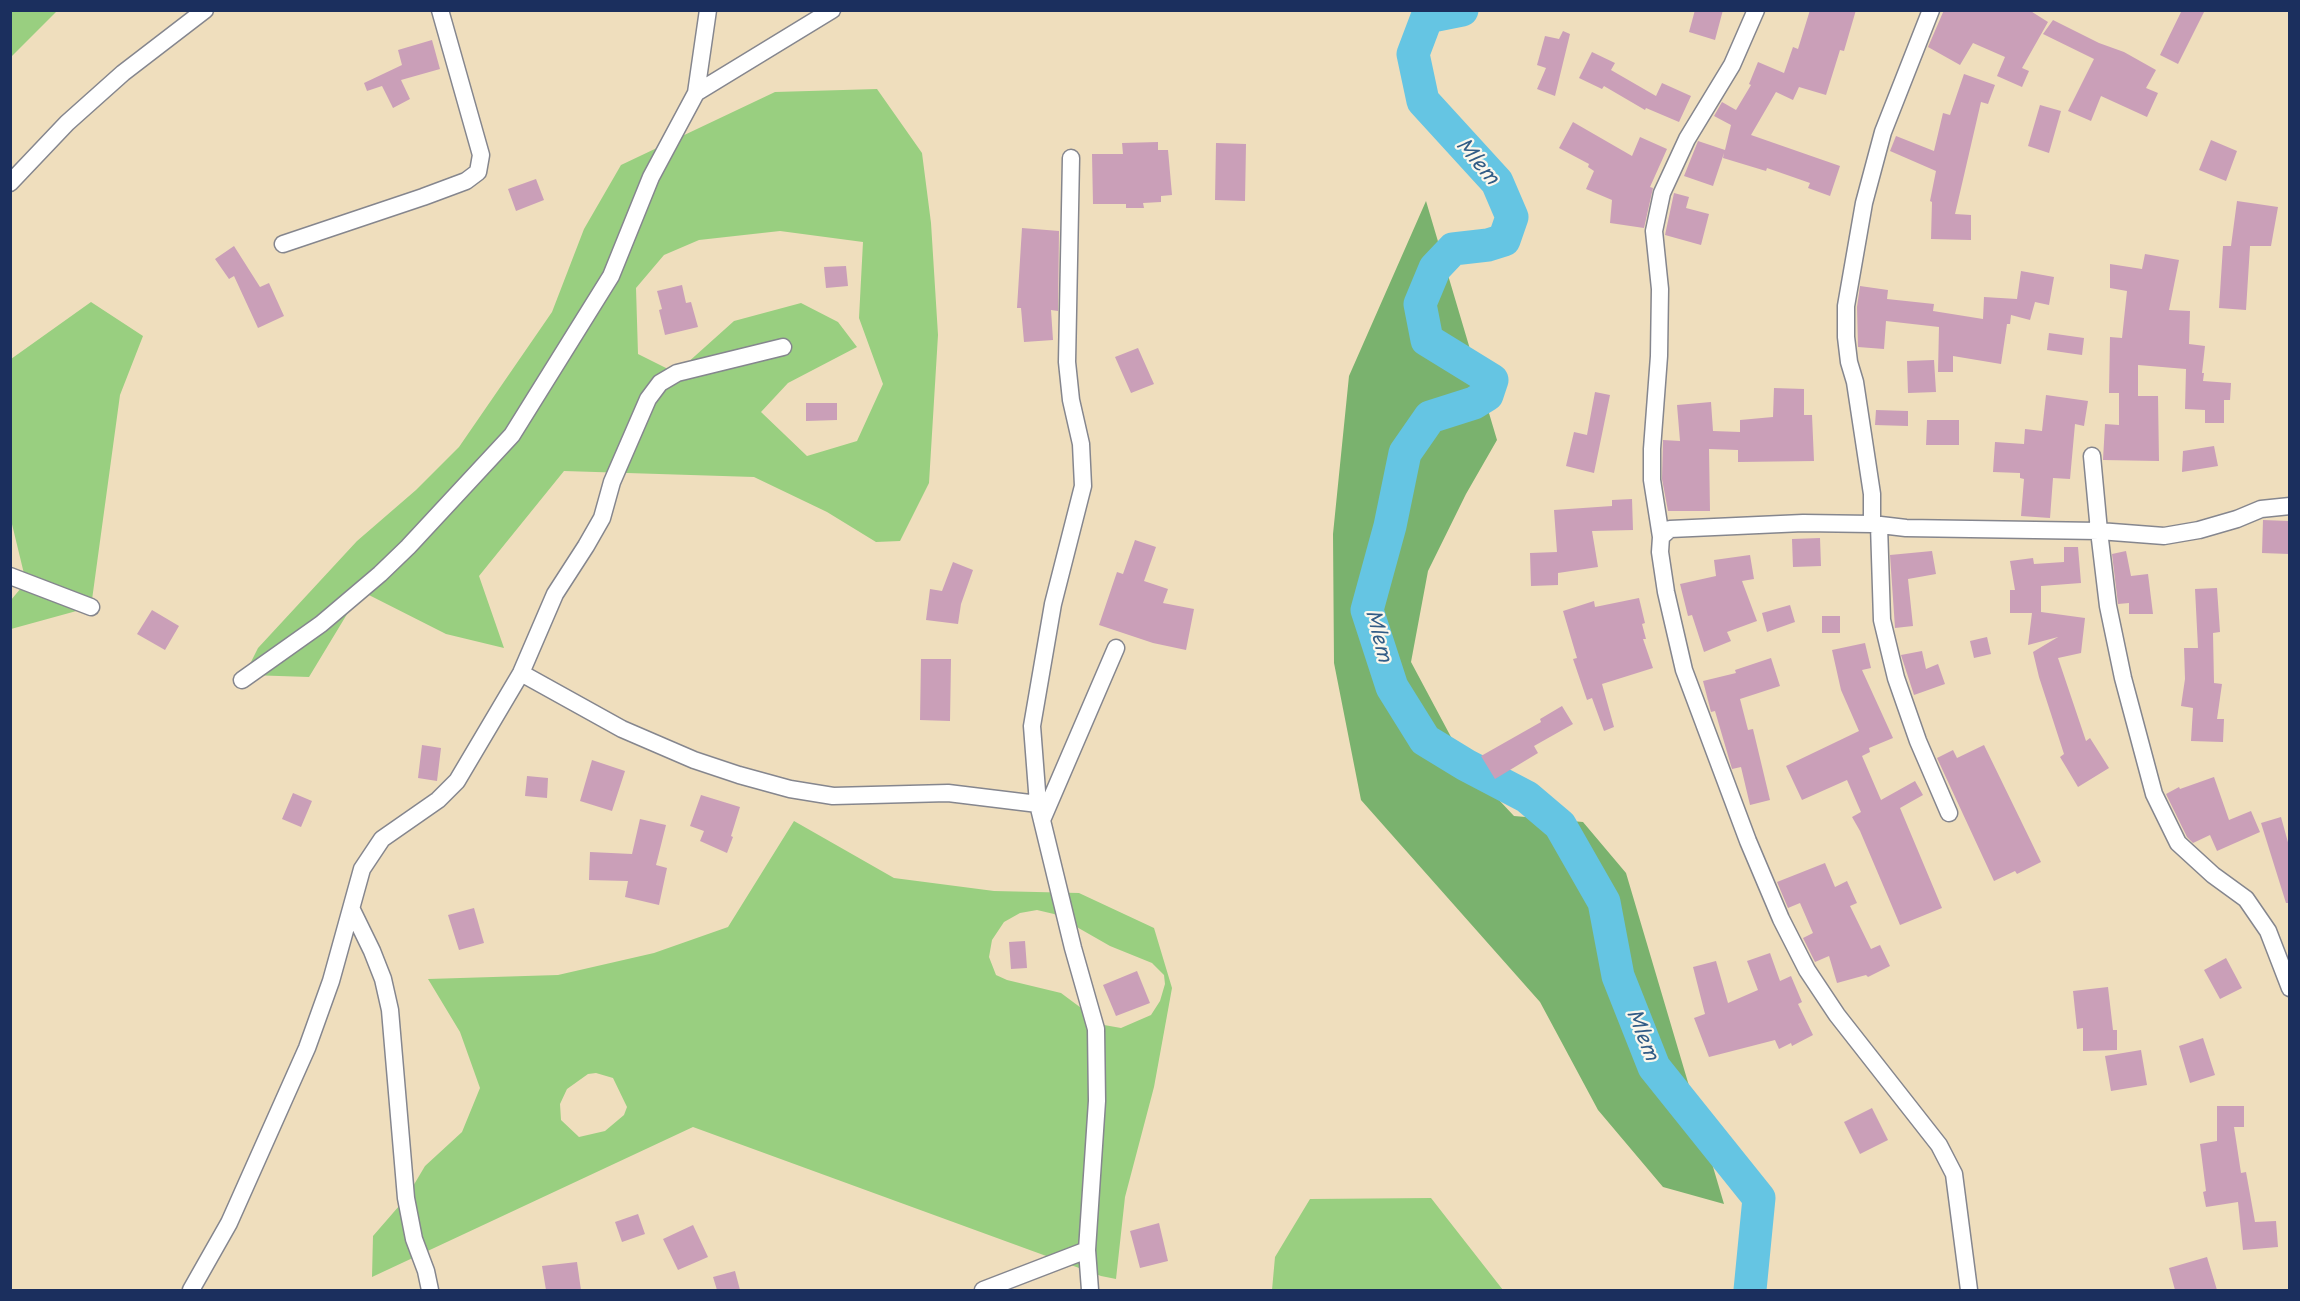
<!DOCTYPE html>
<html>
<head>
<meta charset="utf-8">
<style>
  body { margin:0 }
  #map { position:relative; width:2300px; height:1301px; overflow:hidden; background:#efdebd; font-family:"Playpen Sans",sans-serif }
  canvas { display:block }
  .frame { position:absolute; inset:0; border:12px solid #1b2f5e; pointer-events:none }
</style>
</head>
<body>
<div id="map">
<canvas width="2300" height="1301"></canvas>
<div class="frame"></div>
</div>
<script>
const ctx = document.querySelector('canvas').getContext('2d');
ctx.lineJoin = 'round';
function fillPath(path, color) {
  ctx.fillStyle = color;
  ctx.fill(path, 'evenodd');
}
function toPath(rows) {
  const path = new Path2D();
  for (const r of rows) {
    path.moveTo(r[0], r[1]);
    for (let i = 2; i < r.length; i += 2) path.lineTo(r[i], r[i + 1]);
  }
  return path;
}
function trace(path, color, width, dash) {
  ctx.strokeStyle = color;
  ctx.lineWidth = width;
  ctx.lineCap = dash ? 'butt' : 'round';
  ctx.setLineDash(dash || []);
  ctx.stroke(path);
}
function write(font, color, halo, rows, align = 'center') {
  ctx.font = font + ' "Playpen Sans",sans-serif';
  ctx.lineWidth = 4.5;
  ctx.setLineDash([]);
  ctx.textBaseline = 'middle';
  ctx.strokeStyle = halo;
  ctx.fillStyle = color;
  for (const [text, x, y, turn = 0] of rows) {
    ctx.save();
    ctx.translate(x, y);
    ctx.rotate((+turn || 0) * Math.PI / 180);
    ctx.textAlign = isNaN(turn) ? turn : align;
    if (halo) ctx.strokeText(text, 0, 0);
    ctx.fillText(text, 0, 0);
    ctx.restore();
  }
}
const green = toPath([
  [11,10,57,11,11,57,10,11],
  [877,89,922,153,931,223,938,335,929,483,900,541,876,542,827,512,754,477,564,471,479,576,504,648,446,634,361,591,309,677,249,675,242,680,258,648,357,541,416,490,459,447,552,312,584,229,621,165,775,92],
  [780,231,863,242,859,318,883,384,857,441,807,456,761,412,788,383,857,347,838,322,801,303,734,321,676,373,638,354,636,288,664,255,699,240],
  [91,302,143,336,120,395,91,607,11,629,11,600,26,582,11,520,11,359],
  [794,821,894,878,994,891,1079,893,1154,928,1172,988,1154,1087,1125,1197,1116,1279,1101,1276,693,1127,372,1277,373,1236,406,1198,425,1166,462,1132,480,1088,460,1032,428,979,558,975,654,953,728,927],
  [1037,910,1054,914,1110,946,1152,963,1164,975,1165,984,1160,1001,1151,1015,1121,1028,1104,1025,1061,993,1007,980,996,975,989,957,992,940,1004,922,1020,913],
  [596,1073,613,1078,627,1107,624,1115,605,1131,579,1137,561,1120,560,1104,567,1089,588,1074],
  [1431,1198,1503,1290,1272,1290,1275,1257,1310,1199]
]);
const forest = toPath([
  [1426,201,1497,440,1466,494,1428,571,1411,662,1466,765,1514,816,1583,822,1626,873,1724,1204,1663,1187,1598,1110,1540,1002,1361,800,1334,663,1333,534,1349,376]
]);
const river = toPath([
  [1462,10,1427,17,1413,54,1423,101,1497,182,1512,217,1504,240,1488,245,1453,249,1435,268,1420,304,1427,340,1492,380,1487,395,1474,403,1430,417,1405,453,1390,526,1367,610,1392,687,1425,740,1466,765,1527,797,1560,825,1604,902,1618,976,1654,1067,1759,1198,1750,1290]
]);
const building = toPath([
  [1695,10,1723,10,1715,40,1689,32],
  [1810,10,1856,10,1844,51,1840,50,1826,95,1799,87,1793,100,1776,92,1751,135,1840,166,1830,196,1808,188,1810,183,1767,168,1766,171,1723,158,1724,153,1713,186,1684,176,1698,141,1725,150,1731,125,1714,116,1722,102,1736,110,1751,85,1749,84,1758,62,1784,73,1793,47,1798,49],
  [1944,10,2029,10,2048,22,2022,68,2029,71,2022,87,1997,76,2005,57,1973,43,1960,65,1928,47],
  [2182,10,2205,10,2178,64,2160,55],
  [2053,20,2099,43,2124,52,2156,70,2146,88,2158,93,2147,117,2101,96,2091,121,2068,111,2094,59,2043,34],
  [1563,31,1570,34,1555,96,1537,89,1546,68,1537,65,1545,36,1559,39],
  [432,40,440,69,401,80,410,99,393,108,382,86,367,91,364,83,402,65,398,50],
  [1592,52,1615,63,1611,70,1656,96,1662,83,1691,96,1679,122,1646,108,1645,110,1604,86,1602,89,1579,78],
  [1964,74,1995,85,1988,104,1981,102,1955,214,1971,215,1971,240,1931,239,1932,202,1930,201,1936,171,1890,151,1896,136,1934,151,1943,113,1950,115],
  [2040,105,2061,111,2049,153,2028,146],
  [1573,122,1632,156,1640,137,1667,149,1650,187,1653,188,1644,228,1610,223,1612,200,1586,189,1594,171,1588,167,1589,164,1559,148],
  [2211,140,2237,151,2226,181,2199,170],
  [1158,142,1158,150,1168,150,1172,195,1161,196,1161,202,1143,203,1144,208,1126,208,1126,204,1093,204,1092,154,1123,154,1122,143],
  [1216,143,1246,144,1245,201,1215,200],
  [536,179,544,200,516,211,508,189],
  [1674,193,1689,197,1686,208,1709,214,1701,245,1665,235],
  [2237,201,2278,207,2271,246,2250,246,2246,310,2219,308,2223,246,2231,246],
  [1022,228,1059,231,1058,311,1051,310,1053,340,1024,342,1021,308,1017,308],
  [234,246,260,287,269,283,284,316,258,328,234,276,229,279,215,259],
  [2145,254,2179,260,2169,310,2190,311,2189,344,2205,346,2202,373,2204,373,2203,381,2231,383,2230,400,2224,400,2224,423,2205,423,2205,410,2185,409,2186,369,2138,365,2138,396,2158,396,2159,461,2103,460,2105,424,2119,425,2119,393,2109,393,2110,337,2122,338,2127,291,2110,288,2110,264,2142,269],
  [846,266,848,286,826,288,824,267],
  [2021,271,2054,277,2049,305,2035,302,2030,320,2011,315,2010,324,2007,324,2001,364,1953,356,1953,372,1938,372,1939,327,1886,321,1884,349,1858,347,1857,307,1860,286,1888,290,1887,299,1934,304,1933,311,1983,319,1984,297,2017,299],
  [682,285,686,303,691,302,698,327,665,335,659,310,662,309,657,291],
  [2049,333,2084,338,2082,355,2047,350],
  [1138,348,1154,384,1131,393,1115,357],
  [1934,360,1936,392,1908,393,1907,361],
  [1774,388,1804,389,1804,415,1812,415,1814,461,1738,462,1738,450,1709,449,1710,511,1668,511,1662,479,1663,440,1680,441,1677,405,1711,402,1713,431,1740,432,1740,420,1773,417],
  [1595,392,1610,395,1594,473,1566,466,1574,432,1587,435],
  [2046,395,2088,401,2084,426,2075,424,2070,479,2053,478,2050,518,2021,516,2024,479,2020,478,2020,473,1993,472,1995,442,2024,444,2025,429,2042,431],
  [806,403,837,403,837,420,806,421],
  [1876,410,1908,411,1908,426,1875,425],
  [1927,420,1959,420,1959,445,1926,445],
  [2214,446,2218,466,2182,472,2183,451],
  [1632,499,1633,530,1592,531,1598,567,1558,573,1558,585,1531,586,1530,553,1557,552,1554,510,1612,506,1612,500],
  [2263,520,2289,521,2289,554,2262,553],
  [1820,538,1821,566,1793,567,1792,539],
  [1135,540,1156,547,1144,581,1168,589,1163,603,1194,609,1186,650,1153,643,1099,625,1117,572,1123,574],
  [2064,547,2078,547,2081,583,2041,586,2041,612,2085,618,2081,653,2058,658,2086,741,2090,738,2109,768,2078,787,2060,757,2064,754,2039,677,2033,652,2058,637,2028,645,2032,613,2010,613,2010,590,2015,590,2010,561,2033,558,2034,564,2064,562],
  [1932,551,1936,574,1908,579,1913,626,1895,628,1890,555],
  [2126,551,2131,576,2148,574,2153,614,2129,614,2129,603,2118,604,2112,554],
  [1750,555,1754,579,1742,581,1757,621,1727,632,1731,641,1704,652,1692,615,1688,616,1680,584,1716,576,1714,560],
  [953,562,973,570,961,604,958,624,926,620,930,589,942,591],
  [2217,588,2220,632,2213,633,2214,683,2222,684,2217,719,2224,719,2223,742,2191,741,2193,708,2181,706,2185,679,2184,648,2198,648,2195,589],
  [1639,598,1645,623,1642,624,1646,639,1643,639,1653,668,1602,684,1614,727,1604,731,1592,698,1587,700,1573,659,1577,658,1563,611,1594,601,1595,607],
  [1790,605,1795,622,1767,632,1762,613],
  [152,610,179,626,165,650,137,634],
  [1822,616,1840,616,1840,633,1822,633],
  [1987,637,1991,654,1974,658,1970,641],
  [1865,643,1871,668,1862,670,1893,738,1869,748,1870,752,1862,756,1881,800,1915,781,1923,795,1900,808,1942,908,1900,925,1860,831,1852,817,1861,812,1847,780,1802,800,1786,766,1859,731,1841,690,1832,650],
  [1922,651,1926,669,1938,664,1945,684,1914,695,1901,655],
  [1771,658,1780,686,1740,699,1748,730,1753,729,1770,800,1750,805,1741,767,1732,769,1715,711,1711,712,1703,681,1736,673,1735,670],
  [921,659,951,659,950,721,920,720],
  [1562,706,1573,724,1534,746,1538,753,1495,779,1481,756,1541,722,1540,719],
  [422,745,441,748,437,781,418,778],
  [1984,745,2041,862,2017,874,2015,871,1994,881,1937,758,1953,750,1957,758],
  [592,760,625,771,612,811,580,801],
  [527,776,548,778,547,798,525,796],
  [2214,777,2229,820,2251,811,2260,832,2217,851,2210,835,2193,843,2187,837,2166,794,2179,787,2180,789],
  [293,793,312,801,301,827,282,819],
  [701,795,740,807,731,836,733,837,727,853,700,841,704,831,690,826],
  [2281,817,2289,846,2289,903,2286,903,2261,823],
  [640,819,666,825,656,865,667,868,659,905,625,897,628,881,589,880,590,852,632,854],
  [1825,863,1835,887,1847,881,1857,903,1850,906,1871,949,1880,945,1890,966,1868,977,1866,975,1837,983,1829,956,1815,962,1803,938,1813,933,1800,903,1788,908,1777,882],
  [474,908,484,943,459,950,448,915],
  [1025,941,1027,968,1011,969,1009,942],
  [1770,953,1780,981,1791,976,1802,1002,1798,1004,1813,1035,1792,1046,1791,1043,1779,1049,1775,1040,1709,1057,1694,1018,1705,1014,1693,967,1716,961,1728,1003,1758,990,1747,961],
  [2226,958,2242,988,2220,999,2204,970],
  [1137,971,1150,1003,1116,1016,1103,985],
  [2108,987,2113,1030,2117,1030,2117,1050,2083,1051,2083,1028,2077,1029,2073,991],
  [2203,1038,2215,1075,2190,1083,2179,1046],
  [2141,1050,2147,1085,2111,1091,2105,1056],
  [2217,1106,2244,1106,2244,1127,2234,1127,2241,1173,2246,1172,2255,1222,2276,1221,2278,1247,2243,1250,2238,1202,2206,1207,2203,1192,2206,1191,2200,1144,2217,1141],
  [1872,1108,1888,1140,1860,1154,1844,1122],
  [638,1214,645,1234,622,1242,615,1222],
  [1159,1223,1168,1261,1140,1268,1130,1231],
  [693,1225,708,1257,678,1270,663,1239],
  [2207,1257,2217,1290,2175,1290,2169,1268],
  [577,1262,581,1290,546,1290,542,1266],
  [735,1271,740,1290,717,1290,713,1277]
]);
const street = toPath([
  [696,93,832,10],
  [1071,158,1067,362,1071,400,1081,444,1083,486,1053,604,1032,726,1038,804,1073,948,1096,1029,1097,1101,1087,1250,1090,1290],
  [10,183,67,123,123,73,205,10],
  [283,244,423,197,466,181,478,172,481,155,440,10],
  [2092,456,2099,531,2108,606,2123,678,2154,794,2178,843,2213,875,2246,899,2268,931,2290,988],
  [1872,524,1872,494,1855,382,1849,362,1846,337,1846,306,1864,203,1883,132,1931,10],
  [1879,525,1882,620,1896,678,1918,741,1949,813],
  [1661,537,1652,480,1652,449,1659,356,1660,289,1654,231,1662,193,1687,139,1732,65,1756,10],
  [10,576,91,607],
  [521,673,622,729,694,760,739,775,790,789,833,796,948,793,1038,804],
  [242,680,321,624,380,574,408,547,512,435,611,276,651,177,696,93,708,10],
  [1042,820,1116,648],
  [352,910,372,951,383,979,390,1010,406,1198,414,1239,426,1271,430,1290],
  [191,1290,229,1223,307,1048,331,981,362,869,382,839,438,800,457,781,521,673,555,594,586,546,602,518,612,482,648,399,660,383,677,373,783,347],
  [983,1290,1087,1250],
  [1969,1290,1954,1174,1939,1145,1837,1015,1807,970,1781,919,1748,841,1684,670,1666,592,1660,552,1661,537,1670,529,1803,523,1872,524,1906,528,2099,531,2164,536,2199,530,2237,519,2261,509,2290,506]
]);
const waterNames = [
  ["Mlem",1477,162,50],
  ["Mlem",1378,636,76],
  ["Mlem",1642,1035,68]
];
fillPath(green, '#99cf80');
fillPath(forest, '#7ab26e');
trace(river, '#65c5e3', 33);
fillPath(building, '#ca9fb8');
trace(street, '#85868e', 19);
trace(street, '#fff', 16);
write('italic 20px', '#315c86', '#fbf7ec', waterNames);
</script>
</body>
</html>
